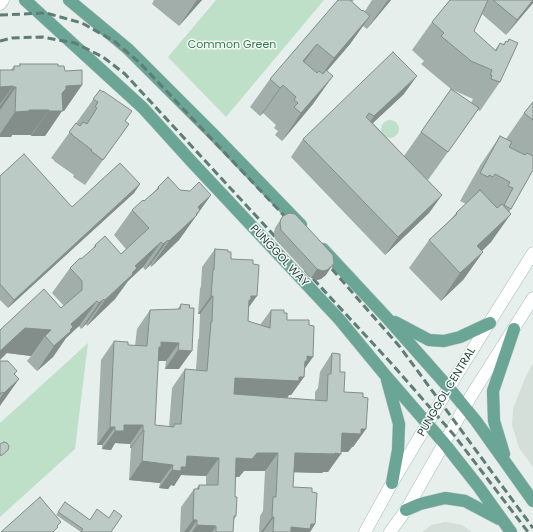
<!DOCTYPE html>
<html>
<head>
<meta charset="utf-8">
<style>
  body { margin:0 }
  canvas { display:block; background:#e6efeb }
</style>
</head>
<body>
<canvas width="533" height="532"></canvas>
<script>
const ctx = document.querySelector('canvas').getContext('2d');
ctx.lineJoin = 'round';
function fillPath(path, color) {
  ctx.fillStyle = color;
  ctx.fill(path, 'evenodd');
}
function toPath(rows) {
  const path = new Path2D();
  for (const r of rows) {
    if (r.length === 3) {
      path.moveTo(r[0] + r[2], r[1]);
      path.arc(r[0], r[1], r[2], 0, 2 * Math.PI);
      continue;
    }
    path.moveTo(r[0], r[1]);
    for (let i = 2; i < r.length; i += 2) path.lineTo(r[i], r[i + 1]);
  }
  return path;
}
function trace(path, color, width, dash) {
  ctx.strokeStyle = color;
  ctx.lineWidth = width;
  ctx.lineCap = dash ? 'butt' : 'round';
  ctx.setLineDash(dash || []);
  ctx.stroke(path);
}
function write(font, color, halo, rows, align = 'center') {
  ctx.font = font + ' Poppins,sans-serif';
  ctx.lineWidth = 3;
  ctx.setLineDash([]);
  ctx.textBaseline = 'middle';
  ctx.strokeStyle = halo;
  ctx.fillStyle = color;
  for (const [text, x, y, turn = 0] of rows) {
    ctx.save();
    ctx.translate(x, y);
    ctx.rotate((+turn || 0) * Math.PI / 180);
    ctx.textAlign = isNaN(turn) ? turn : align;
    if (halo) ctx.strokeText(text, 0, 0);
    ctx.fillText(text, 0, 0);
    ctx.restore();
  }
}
const built = toPath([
  [533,363,533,467,519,448,512,425,513,409,525,378],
  [445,522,453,523,462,525,472,532,422,532,431,525]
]);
const green = toPath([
  [216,0,324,0,226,117,168,57],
  [390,129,9],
  [88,343,75,449,0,517,0,423]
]);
const secondary = toPath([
  [0,4,3,0],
  [365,532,392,483,456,376,533,253],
  [390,532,406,510,471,396,533,298]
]);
const primary = toPath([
  [25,0,143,108,191,161,339,319,386,376,444,443,478,486,511,532],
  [69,0,128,49,214,135,301,225],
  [323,249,388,319,449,388,476,421,533,501],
  [395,322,429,340,444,341,460,337,490,323],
  [387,380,399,424,398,450,392,483],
  [504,454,494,421,493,391,514,329],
  [406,510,420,504,445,498,465,501,499,519]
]);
const rail = toPath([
  [0,15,46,13,82,23,114,41,140,63,291,223],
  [0,41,12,38,42,37,75,43,103,57,125,74,281,243],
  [324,260,400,347,533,528],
  [305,270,391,363,454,435,528,532]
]);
const wall = toPath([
  [154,0,202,0,179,26,152,4],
  [338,0,354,0,352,2,362,11,365,11,372,0,391,0,367,29,363,26,350,44,327,71,313,104,282,141,275,135,278,131,274,128,276,125,263,113,260,116,250,107,270,79],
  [450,0,533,0,533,3,506,35,482,14,474,31,495,50,500,43,503,44,506,41,507,42,509,39,500,82,480,111,478,110,428,180,424,177,442,195,429,213,385,255,291,157,303,139,404,94,373,123,404,156,451,89,471,103,473,99,451,89,421,64,424,61,412,50,432,22],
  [20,64,58,66,82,85,64,111,62,111,45,136,31,136,31,135,12,135,11,137,0,137,0,70,11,70,14,66,19,66],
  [100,90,125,121,129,124,85,185,73,177,74,175,54,161,54,160,51,158],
  [533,102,533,170,511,209,491,242,482,251,483,252,463,280,441,301,409,268,429,240,452,218,456,213,466,204,460,201,481,164,500,136,506,139,524,113],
  [0,176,72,207,140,184,134,193,8,308,0,300],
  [158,187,211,195,179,240,151,267,150,265,145,270,143,267,128,281,115,299,87,326,86,324,81,329,79,326,66,338,53,357,37,371,27,361,31,356,7,353,0,330,61,308,64,306,52,293,70,268,81,259,91,251,95,245,121,254,126,249,114,235,132,210,144,201,154,192],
  [283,216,326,275,321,279,317,280,311,278,275,239,274,232,275,228],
  [215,249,228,252,249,307,248,321,260,325,271,310,284,313,287,320,309,325,313,357,305,368,304,377,291,395,289,395,287,398,315,400,315,392,318,388,320,372,332,353,340,372,344,392,363,397,366,429,353,447,352,447,348,452,341,452,328,472,323,472,322,473,294,472,293,487,312,492,315,524,310,532,259,532,260,516,263,511,265,471,244,471,239,477,235,477,235,497,236,516,234,520,233,532,180,532,181,507,194,489,196,489,199,485,206,485,206,476,181,475,174,486,171,485,168,489,159,488,160,483,129,480,131,448,130,448,130,444,115,443,111,450,102,449,102,445,97,445,101,360,114,341,128,345,135,346,137,329,150,310,177,310,181,304,179,369,165,369,166,361,158,361,155,425,169,427,172,388,185,369,196,370,198,340,199,338,200,314,198,314,200,289,201,286,202,267],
  [0,361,17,371,15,374,19,379,0,406],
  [65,502,90,520,122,516,81,532,56,515]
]);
const shadedWall = toPath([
  [197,0,202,0,179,26],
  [388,0,391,0,367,29],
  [533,0,533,3,506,35,517,20],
  [370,16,350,44,314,86,334,58],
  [317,44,297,72,303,61],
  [333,76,313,104,282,141,301,113],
  [417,76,404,94,361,134,374,116],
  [82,85,64,111,62,111,45,136,31,136,66,86],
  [283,85,263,113,260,116,280,88],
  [13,86,0,104,0,87],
  [13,87,16,87,0,110,0,106],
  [29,110,49,110,31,135,12,135,11,137,0,137,0,134,15,112],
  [140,184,134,193,8,308,14,300],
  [211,195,179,240,151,267,169,241,198,207],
  [442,195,429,213,385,255,398,237],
  [511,214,491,242,460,272,477,246],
  [168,240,150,265,145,270,163,244],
  [161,242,143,267,128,281,115,299,87,326,105,300,135,266],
  [483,252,463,280,441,301,460,273],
  [332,266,326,275,321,279,317,280,311,278,317,269],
  [211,296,213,296,200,314,198,314],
  [251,296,257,296,244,314],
  [104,299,86,324,81,329,99,303],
  [97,301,79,326,66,338,53,357,37,371,54,346,71,324],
  [25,328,51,330,45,336,31,356,7,353,0,360,0,351],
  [161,342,179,343,166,361,151,361],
  [178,350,192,351,179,369,165,369],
  [307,356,313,357,300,375],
  [304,377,291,395,289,395,286,400,222,397,235,378],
  [19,379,1,404,0,406,0,398,4,393],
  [124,425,143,425,130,444,115,443,111,450,102,449,115,431],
  [110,427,115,427,102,445,97,445],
  [361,429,366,429,353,447,352,447,348,452,329,451,342,433],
  [143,430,144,430,131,448,130,448],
  [257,453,278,453,265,471,244,471,239,477,223,477,236,458],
  [295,453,335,453,341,454,328,472,323,472,322,473,282,472],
  [187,456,219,458,206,476,181,475,174,486,171,485,168,489,159,488,172,470],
  [142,461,173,465,160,483,129,480],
  [272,517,274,517,263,532,261,532],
  [193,520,197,520,189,532,184,532],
  [311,524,315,524,310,532,288,532,291,527],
  [197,525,216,526,212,532,192,532]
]);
const building = toPath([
  [338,0,350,0,362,11,363,10,370,16,334,58,317,44,303,61,317,73,319,71,323,74,326,70,333,76,301,113,294,107,298,103,294,100,296,97,283,85,280,88,270,79,338,0],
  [450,0,488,0,474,31,496,51,500,43,504,45,506,41,508,42,509,39,518,43,500,82,491,79,492,75,490,75,492,70,471,61,441,36,444,33,432,22,450,0],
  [493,0,533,0,517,20,493,0],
  [393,52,417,76,374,116,369,113,366,117,442,195,398,237,303,139,393,52],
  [20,64,58,64,58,66,64,66,65,71,82,70,82,85,66,86,66,89,62,93,63,111,49,111,49,110,29,110,29,111,15,112,16,87,13,87,13,86,0,87,0,70,14,70,14,66,20,66,20,64],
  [451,89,479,108,448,152,421,132,451,89],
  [100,90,103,92,103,91,132,111,125,121,129,124,103,160,91,151,92,150,72,135,72,134,69,132,76,123,80,126,83,122,87,124,97,108,95,107,98,102,93,99,100,90],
  [533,102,533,120,524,113,533,102],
  [500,136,512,142,509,147,525,155,527,153,533,156,533,170,511,209,504,205,513,188,508,186,510,182,495,174,493,177,489,175,488,177,480,173,500,136],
  [24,154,72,207,120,163,140,184,14,300,0,284,0,176,24,154],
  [168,177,180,190,190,191,199,182,211,195,198,207,200,210,196,214,197,215,169,241,168,240,163,244,161,242,135,266,137,268,132,273,133,274,105,300,104,299,99,303,97,301,71,324,73,327,70,330,71,331,54,346,45,336,51,330,25,328,0,351,0,330,44,289,61,308,82,290,82,281,70,268,80,258,81,259,96,246,95,245,105,236,121,254,149,228,132,210,143,200,144,201,159,188,158,187,168,177],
  [480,190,497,208,502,204,511,214,477,246,483,252,460,273,429,240,457,214,456,213,480,190],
  [289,213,295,214,333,255,334,263,332,266,327,270,323,271,317,269,281,230,280,223,281,219,283,216,289,213],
  [215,249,228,250,228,252,231,252,231,259,253,260,253,264,259,265,257,296,251,296,251,300,249,300,248,321,270,328,271,310,284,310,284,313,287,313,287,320,309,320,309,325,314,326,313,357,307,356,307,361,305,361,304,377,299,377,299,381,235,378,234,394,327,401,328,374,331,374,332,353,340,354,340,372,345,372,344,392,363,393,363,397,368,398,366,429,361,429,361,434,342,433,341,454,335,453,335,454,295,453,293,487,312,488,312,492,317,493,315,524,311,524,310,529,291,527,291,532,273,532,274,517,272,517,273,497,276,497,278,453,257,453,252,459,236,458,235,497,237,497,236,516,234,516,233,532,216,532,216,526,197,525,197,520,193,520,194,489,199,489,199,485,218,485,219,458,187,456,186,467,181,467,181,471,172,470,173,465,142,461,144,430,143,430,143,425,124,425,124,431,115,431,115,427,110,427,114,341,128,342,128,345,147,346,150,310,180,309,181,304,190,305,189,308,194,308,192,351,178,350,179,343,161,342,161,347,159,347,155,425,174,427,174,424,181,424,185,369,207,371,211,322,212,322,213,296,211,296,213,270,214,270,215,249],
  [0,361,8,361,17,371,14,374,19,379,4,393,3,392,0,394,0,361],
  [4,442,7,443,9,446,8,450,1,456,0,453,0,444,4,442],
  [40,497,61,522,57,526,58,527,53,532,1,532,40,497],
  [65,502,90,520,97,509,109,518,114,510,122,516,111,532,81,532,83,529,58,512,65,502]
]);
const parkNames = [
  ["Common Green",232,45]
];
const streetNames = [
  ["PUNGGOL WAY",279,256,47],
  ["PUNGGOL CENTRAL",447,392,-59]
];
fillPath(built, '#d4dfda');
fillPath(green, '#bfe0c8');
trace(secondary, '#a4bbb3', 13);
trace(primary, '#c2cac8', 13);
trace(secondary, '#fff', 12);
trace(primary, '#6aa596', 12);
trace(rail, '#5f7d75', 3, [8, 4]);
fillPath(wall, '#a1aea9');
fillPath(shadedWall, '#838d89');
fillPath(building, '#bbcac4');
trace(building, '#838d89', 1);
write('11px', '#2d7a4b', '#f7fbf9', parkNames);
write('11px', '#24423a', '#f7fbf9', streetNames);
</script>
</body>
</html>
